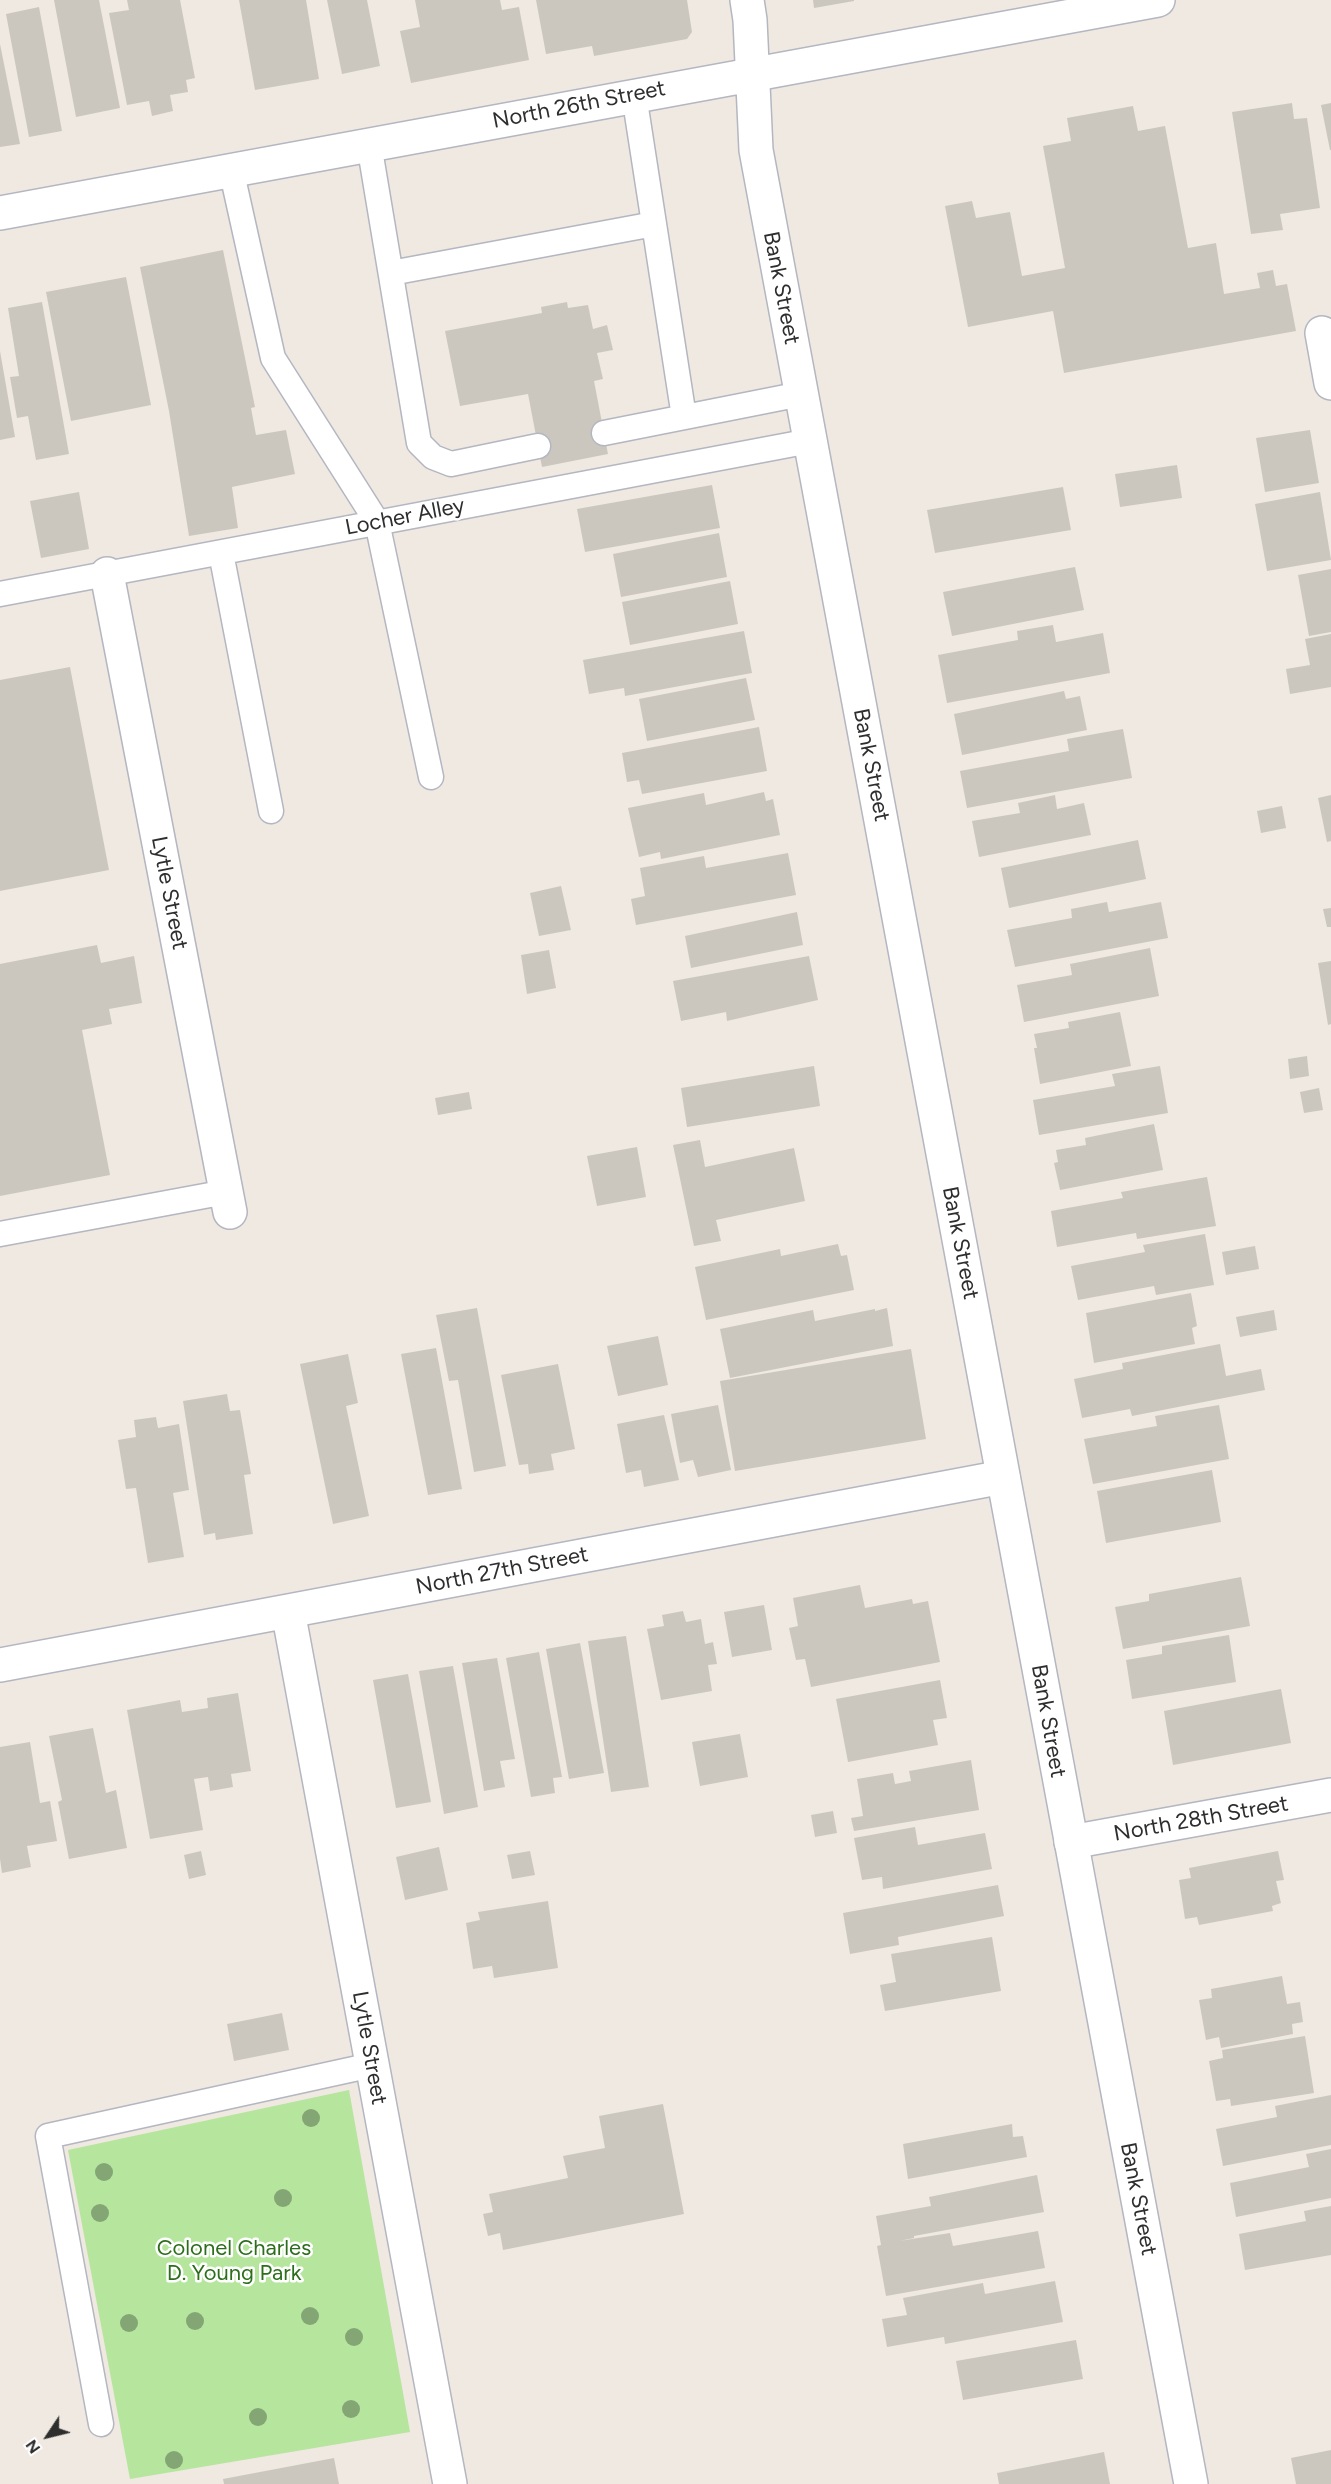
<!DOCTYPE html>
<html>
<head>
<meta charset="utf-8">
<style>
  body { margin:0 }
  #map { position:relative; width:1331px; height:2484px; overflow:hidden; background:#efe9e1; font-family:Figtree,sans-serif }
  canvas { display:block }
  .north { position:absolute; left:18px; top:2406px; width:60px; height:60px; -webkit-text-stroke:4px #fff; paint-order:stroke; rotate:235deg; font-size:16px; font-weight:700; line-height:24px; text-align:center; color:#2e2e2e }
  .north::after { content:''; display:block; margin:auto; width:21px; height:27px; background:#2e2e2e; clip-path:polygon(50% 0,100% 100%,50% 72%,0 100%) }
</style>
</head>
<body>
<div id="map">
<canvas width="1331" height="2484"></canvas>
<div class="north">N</div>
</div>
<script>
const ctx = document.querySelector('canvas').getContext('2d');
ctx.lineJoin = 'round';
function fillPath(path, color) {
  ctx.fillStyle = color;
  ctx.fill(path, 'evenodd');
}
function toPath(rows) {
  const path = new Path2D();
  for (const r of rows) {
    path.moveTo(r[0], r[1]);
    for (let i = 2; i < r.length; i += 2) path.lineTo(r[i], r[i + 1]);
  }
  return path;
}
function trace(path, color, width, dash) {
  ctx.strokeStyle = color;
  ctx.lineWidth = width;
  ctx.lineCap = dash ? 'butt' : 'round';
  ctx.setLineDash(dash || []);
  ctx.stroke(path);
}
function write(font, color, halo, rows, align = 'center') {
  ctx.font = font + ' Figtree,sans-serif';
  ctx.lineWidth = 5;
  ctx.setLineDash([]);
  ctx.textBaseline = 'middle';
  ctx.strokeStyle = halo;
  ctx.fillStyle = color;
  for (const [text, x, y, turn = 0] of rows) {
    ctx.save();
    ctx.translate(x, y);
    ctx.rotate((+turn || 0) * Math.PI / 180);
    ctx.textAlign = isNaN(turn) ? turn : align;
    if (halo) ctx.strokeText(text, 0, 0);
    ctx.fillText(text, 0, 0);
    ctx.restore();
  }
}
const green = toPath([
  [349,2090,410,2432,130,2479,68,2150]
]);
const building = toPath([
  [54,0,99,0,120,108,76,117],
  [127,0,180,0,195,78,186,80,188,92,170,95,173,111,152,116,149,101,127,105,109,13,129,10],
  [239,0,306,0,319,79,255,90],
  [327,0,367,0,380,66,342,74],
  [415,0,500,0,502,10,519,7,529,60,411,83,400,31,420,27],
  [536,0,687,0,692,32,687,39,594,56,592,46,546,54],
  [813,0,854,0,854,1,814,8],
  [39,7,62,131,29,137,6,14],
  [0,44,20,144,0,147],
  [1292,103,1294,119,1307,118,1320,208,1280,214,1283,230,1251,234,1232,112],
  [1331,103,1331,150,1330,150,1321,105],
  [1133,106,1138,131,1165,126,1188,248,1216,243,1224,294,1260,288,1257,273,1273,270,1276,286,1287,284,1296,331,1064,373,1053,311,968,327,945,206,972,201,976,218,1010,212,1022,276,1065,268,1043,146,1071,141,1067,118],
  [223,250,255,407,251,408,256,435,286,430,295,474,232,487,238,528,189,536,169,411,140,267],
  [126,277,151,405,71,421,46,292],
  [42,302,69,454,36,460,28,416,17,418,10,377,19,376,8,308],
  [567,302,568,308,588,305,593,329,607,325,613,350,597,353,603,379,594,381,608,454,542,467,528,394,460,406,445,331,542,313,541,307],
  [0,351,15,437,0,440],
  [1310,430,1319,483,1265,492,1256,438],
  [1177,465,1182,498,1120,507,1115,474],
  [712,485,720,528,585,552,577,509],
  [1063,487,1071,530,935,553,927,510],
  [79,492,89,549,41,558,30,501],
  [1320,492,1331,560,1267,571,1255,504],
  [719,533,727,577,621,597,613,554],
  [1075,567,1084,610,952,636,943,592],
  [1331,569,1331,632,1309,636,1298,575],
  [730,581,738,624,630,645,622,602],
  [1053,625,1056,642,1103,633,1110,673,947,703,938,655,1018,640,1017,631],
  [744,631,752,673,625,696,624,688,589,694,583,660],
  [1331,634,1331,687,1290,694,1286,669,1310,665,1305,639],
  [70,667,109,870,0,891,0,680],
  [746,678,755,720,647,741,639,699],
  [1064,691,1066,699,1080,696,1087,730,962,755,954,714],
  [759,727,767,771,642,794,639,780,627,782,622,753],
  [1123,729,1132,778,967,808,960,771,1069,751,1067,739],
  [764,792,766,801,773,799,780,835,661,859,660,852,639,857,628,808,704,793,706,805],
  [1055,795,1057,809,1084,803,1091,835,979,857,972,821,1020,813,1018,803],
  [1331,795,1331,841,1327,842,1318,798],
  [1282,806,1286,828,1261,833,1257,811],
  [1138,840,1146,879,1009,908,1001,868],
  [788,853,796,895,636,925,631,899,645,896,640,868,704,856,706,868],
  [561,886,571,930,539,936,530,893],
  [1107,902,1109,912,1161,902,1168,938,1015,967,1007,930,1072,918,1071,909],
  [1331,908,1331,927,1327,927,1323,909],
  [797,912,803,945,691,968,685,936],
  [97,945,101,963,134,956,142,1003,109,1009,112,1024,82,1030,110,1175,0,1196,0,964],
  [1150,948,1159,996,1024,1022,1017,985,1072,975,1070,964],
  [549,950,556,988,527,994,521,955],
  [809,956,818,1000,727,1021,726,1012,681,1021,673,981],
  [1331,961,1331,1024,1328,1025,1318,963],
  [1120,1012,1131,1066,1040,1084,1034,1048,1037,1048,1034,1034,1069,1028,1068,1022],
  [1307,1056,1309,1076,1290,1079,1288,1059],
  [814,1066,820,1106,687,1127,681,1088],
  [1160,1066,1168,1113,1039,1135,1033,1100,1115,1086,1112,1074],
  [1319,1088,1323,1110,1304,1113,1300,1092],
  [469,1092,472,1109,438,1115,435,1098],
  [1154,1124,1163,1170,1060,1190,1054,1163,1058,1162,1056,1150,1086,1145,1085,1138],
  [700,1140,705,1167,794,1148,805,1201,716,1220,721,1241,694,1246,673,1145],
  [637,1147,646,1197,597,1206,587,1156],
  [1207,1177,1216,1226,1137,1239,1136,1233,1057,1247,1051,1211,1123,1198,1121,1192],
  [1205,1234,1214,1285,1156,1295,1154,1286,1078,1300,1071,1266,1145,1252,1143,1245],
  [838,1244,841,1256,847,1255,854,1290,706,1320,695,1267,780,1249,781,1256],
  [1255,1246,1259,1269,1226,1275,1222,1252],
  [1191,1293,1197,1326,1192,1328,1195,1344,1094,1363,1086,1313],
  [477,1308,506,1466,474,1472,458,1380,449,1381,436,1315],
  [887,1308,893,1346,730,1378,720,1329,813,1310,815,1321,875,1309,875,1311],
  [1274,1310,1277,1330,1240,1337,1236,1317],
  [658,1336,668,1385,618,1396,607,1346],
  [1220,1344,1226,1376,1261,1369,1265,1390,1132,1416,1130,1409,1082,1418,1074,1379,1123,1369,1122,1363],
  [436,1348,462,1489,428,1495,401,1354],
  [911,1349,926,1439,735,1471,720,1381],
  [348,1354,358,1403,346,1406,369,1516,333,1524,300,1364],
  [558,1364,575,1449,551,1454,554,1470,529,1474,528,1464,519,1465,501,1375],
  [227,1394,230,1411,240,1410,251,1474,244,1475,253,1534,216,1540,215,1533,204,1535,183,1401],
  [718,1405,731,1470,698,1477,693,1460,680,1463,671,1414],
  [1219,1405,1229,1459,1093,1484,1084,1439,1157,1426,1155,1416],
  [664,1415,679,1480,644,1487,641,1470,626,1473,617,1424],
  [156,1417,158,1428,179,1424,189,1490,173,1493,184,1557,148,1563,136,1488,126,1489,118,1440,136,1437,134,1420],
  [1212,1470,1221,1522,1106,1543,1097,1491],
  [1241,1577,1250,1626,1123,1649,1115,1607,1149,1601,1149,1594],
  [860,1585,865,1608,912,1599,913,1604,928,1601,940,1662,811,1687,805,1659,796,1660,789,1628,798,1626,793,1598],
  [764,1605,772,1650,732,1657,724,1612],
  [683,1611,686,1622,701,1619,705,1644,713,1642,717,1664,708,1665,712,1691,661,1700,647,1629,664,1626,662,1615],
  [1229,1635,1236,1682,1132,1699,1126,1660,1162,1654,1162,1646],
  [626,1636,649,1787,611,1792,588,1641],
  [580,1643,604,1773,569,1779,546,1649],
  [539,1652,562,1777,553,1778,555,1793,531,1797,506,1658],
  [497,1658,515,1759,500,1761,505,1787,484,1791,462,1663],
  [453,1666,478,1807,444,1814,419,1671],
  [408,1674,431,1802,396,1808,373,1680],
  [940,1680,947,1718,933,1720,938,1745,848,1762,836,1699],
  [1281,1689,1291,1743,1173,1765,1164,1711],
  [238,1693,251,1771,231,1774,233,1787,210,1791,208,1777,194,1779,203,1830,150,1839,127,1710,180,1700,182,1712,208,1708,207,1698],
  [93,1728,106,1793,116,1790,127,1848,69,1859,58,1802,62,1800,49,1736],
  [740,1734,748,1777,700,1786,692,1742],
  [30,1742,40,1803,50,1801,57,1841,27,1846,31,1867,2,1873,0,1859,0,1747],
  [971,1760,979,1810,854,1831,851,1818,863,1816,857,1779,893,1773,895,1784,911,1781,909,1771],
  [833,1811,837,1833,815,1837,811,1815],
  [915,1827,918,1845,985,1833,992,1869,883,1889,882,1877,862,1880,854,1838],
  [439,1847,448,1890,405,1900,396,1857],
  [201,1851,206,1875,189,1879,184,1855],
  [530,1851,535,1875,512,1879,507,1855],
  [1278,1851,1284,1880,1276,1881,1281,1903,1272,1906,1273,1911,1199,1925,1197,1917,1185,1919,1179,1880,1191,1878,1189,1868],
  [998,1885,1004,1916,898,1937,899,1945,850,1954,843,1913],
  [548,1901,558,1968,494,1978,492,1966,473,1969,466,1923,480,1920,478,1912],
  [992,1937,1001,1991,885,2011,880,1985,896,1982,891,1954],
  [1282,1976,1287,2004,1300,2002,1303,2022,1292,2024,1293,2034,1221,2048,1219,2037,1206,2040,1199,2000,1212,1998,1211,1989],
  [282,2013,289,2050,234,2061,227,2024],
  [1305,2036,1314,2093,1231,2106,1230,2099,1216,2101,1209,2061,1223,2058,1222,2050],
  [1331,2095,1331,2145,1223,2166,1216,2129,1277,2117,1275,2106],
  [663,2104,684,2214,503,2250,500,2233,488,2236,483,2214,493,2212,489,2194,568,2178,563,2156,605,2148,599,2116],
  [1012,2124,1013,2137,1023,2136,1027,2157,908,2179,903,2144],
  [1331,2149,1331,2198,1236,2217,1230,2183,1309,2167,1306,2154],
  [1037,2175,1044,2212,914,2236,914,2238,899,2241,950,2233,953,2246,1038,2231,1045,2268,886,2296,877,2246,881,2245,876,2216,931,2206,929,2197],
  [1331,2206,1331,2255,1245,2270,1239,2234,1306,2221,1304,2211],
  [1055,2281,1063,2322,945,2344,944,2337,887,2347,882,2319,907,2315,903,2298,983,2283,985,2294],
  [1076,2340,1083,2379,963,2400,956,2361],
  [1331,2450,1331,2484,1296,2484,1291,2458],
  [1104,2452,1110,2484,999,2484,997,2473],
  [334,2458,339,2484,224,2484,223,2479]
]);
const lane = toPath([
  [634,95,684,417],
  [369,144,419,443,433,457,451,464,538,446],
  [231,169,273,358,377,522,431,777],
  [391,273,654,224],
  [604,433,801,394],
  [221,553,271,811],
  [0,594,810,441],
  [0,1234,226,1192],
  [101,2424,48,2136,372,2065]
]);
const street = toPath([
  [1322,333,1331,383],
  [107,574,230,1212],
  [288,1611,450,2484],
  [0,1665,1003,1477],
  [1071,1842,1331,1795]
]);
const secondary = toPath([
  [747,0,750,20,756,150,1191,2484],
  [0,213,1158,0]
]);
const trees = [
  [311,2118],
  [104,2172],
  [283,2198],
  [100,2213],
  [310,2316],
  [195,2321],
  [129,2323],
  [354,2337],
  [351,2409],
  [258,2417],
  [174,2460]
];
const streetNames = [
  ["North 26th Street",579,105,-11],
  ["Bank Street",781,288,79],
  ["Locher Alley",405,517,-11],
  ["Bank Street",871,765,79],
  ["Lytle Street",169,893,79],
  ["Bank Street",960,1243,79],
  ["North 27th Street",502,1571,-11],
  ["Bank Street",1048,1721,80],
  ["North 28th Street",1201,1819,-10],
  ["Lytle Street",369,2048,80],
  ["Bank Street",1138,2199,79]
];
const parkNames = [
  ["Colonel Charles",234,2249],
  ["D. Young Park",234,2274]
];
fillPath(green, '#b6e59e');
fillPath(building, '#cbc7bf');
trace(lane, '#b4b7c1', 27);
trace(street, '#b4b7c1', 36);
trace(secondary, '#b4b7c1', 36);
trace(lane, '#fff', 24);
trace(street, '#fff', 33);
trace(secondary, '#fff', 33);
ctx.fillStyle = '#84a574';
for (const [x, y] of trees) {
  ctx.beginPath();
  ctx.arc(x, y, 9, 0, 2 * Math.PI);
  ctx.fill();
}
write('22px', '#2e2e2e', '#fff', streetNames);
write('22px', '#2c6e1b', '#fff', parkNames);
</script>
</body>
</html>
